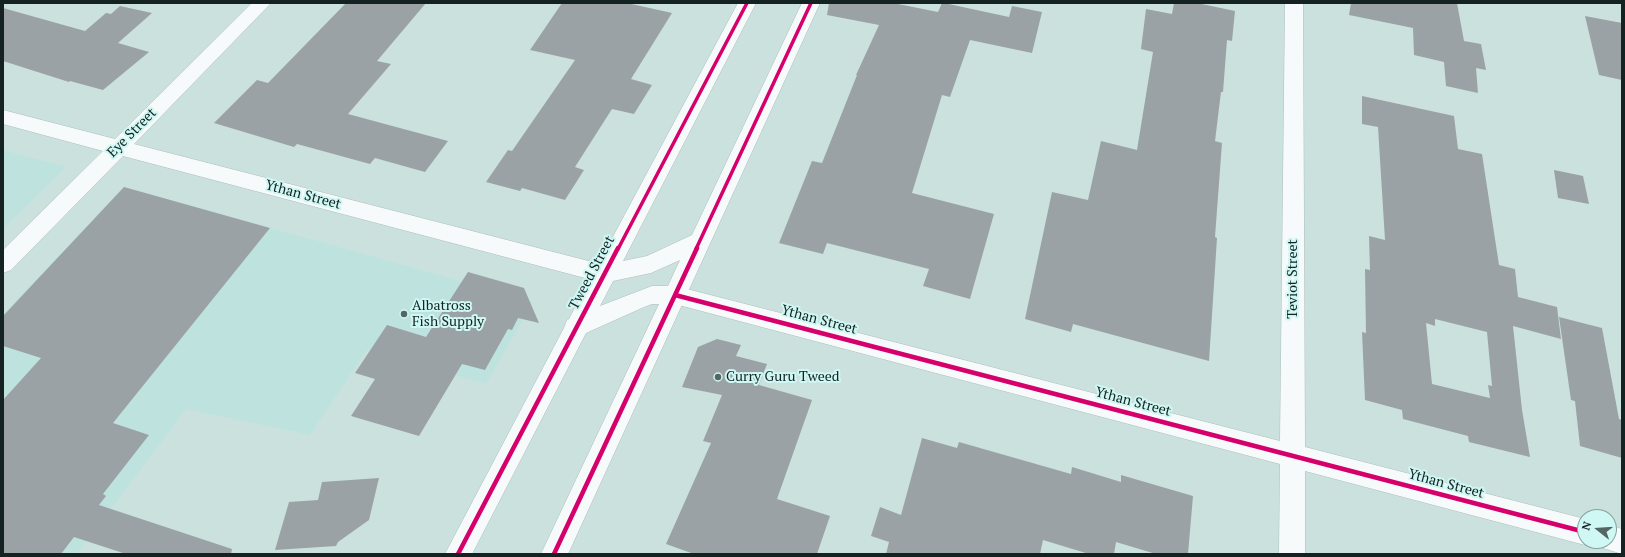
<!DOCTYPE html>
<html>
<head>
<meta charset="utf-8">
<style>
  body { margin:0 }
  #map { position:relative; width:1625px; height:557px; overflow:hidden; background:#cbe1de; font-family:"PT Serif",serif }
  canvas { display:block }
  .frame { position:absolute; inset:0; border:4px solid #142322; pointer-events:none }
  .north { position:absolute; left:1577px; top:509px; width:40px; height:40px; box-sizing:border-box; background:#cff7f3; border:1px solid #84a29f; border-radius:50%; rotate:287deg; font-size:11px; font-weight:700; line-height:16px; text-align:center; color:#142322 }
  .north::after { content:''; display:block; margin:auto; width:14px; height:18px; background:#546664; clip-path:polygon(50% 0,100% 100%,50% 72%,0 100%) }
</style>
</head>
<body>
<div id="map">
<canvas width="1625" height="557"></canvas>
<div class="frame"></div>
<div class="north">N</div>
</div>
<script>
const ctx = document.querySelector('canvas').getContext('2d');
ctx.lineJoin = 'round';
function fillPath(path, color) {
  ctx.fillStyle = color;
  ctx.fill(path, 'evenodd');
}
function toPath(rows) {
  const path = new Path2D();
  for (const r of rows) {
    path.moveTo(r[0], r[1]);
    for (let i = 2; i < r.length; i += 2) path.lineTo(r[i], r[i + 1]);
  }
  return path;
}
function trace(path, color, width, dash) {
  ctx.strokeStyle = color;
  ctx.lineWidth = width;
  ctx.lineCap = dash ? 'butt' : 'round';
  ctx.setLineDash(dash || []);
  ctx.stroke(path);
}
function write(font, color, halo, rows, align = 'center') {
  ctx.font = font + ' "PT Serif",serif';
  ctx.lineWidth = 4;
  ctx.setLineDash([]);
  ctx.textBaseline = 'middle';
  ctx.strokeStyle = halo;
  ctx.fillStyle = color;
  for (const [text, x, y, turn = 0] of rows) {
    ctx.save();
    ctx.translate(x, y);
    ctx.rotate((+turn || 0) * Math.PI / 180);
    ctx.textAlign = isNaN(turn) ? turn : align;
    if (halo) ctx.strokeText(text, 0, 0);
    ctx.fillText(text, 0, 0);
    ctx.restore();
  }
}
const built = toPath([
  [3,150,66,167,3,229],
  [124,187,421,270,533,302,486,384,367,350,310,435,186,409,77,554,3,554,3,314]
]);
const building = toPath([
  [346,3,426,3,377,61,391,64,348,114,448,141,425,172,375,158,370,164,297,144,294,147,214,123,257,80,268,83],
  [562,3,627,3,672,13,631,79,652,85,634,114,612,109,575,167,584,170,565,200,522,188,520,191,486,182,508,150,512,151,575,60,530,50],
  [829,3,893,3,938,12,942,3,944,3,1009,17,1012,6,1042,12,1032,53,970,40,950,97,942,95,912,193,994,214,970,299,923,286,929,269,827,243,823,254,779,243,812,161,822,163,857,75,856,75,879,25,827,15],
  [1174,3,1197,3,1235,11,1232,41,1227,40,1223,92,1221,92,1215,141,1222,143,1215,237,1217,238,1209,361,1073,324,1071,332,1025,319,1052,192,1088,200,1101,141,1137,150,1153,52,1141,49,1146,9,1172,14],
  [1351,3,1457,3,1464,41,1481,44,1486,70,1476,68,1478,93,1446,86,1444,62,1414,55,1413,28,1349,15],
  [120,6,152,13,118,43,149,52,103,90,70,81,69,82,3,61,3,8,85,31,106,13,111,14],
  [1585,16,1622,23,1622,80,1599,75],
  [1362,96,1454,116,1458,149,1482,154,1499,265,1515,269,1518,297,1557,307,1561,339,1513,326,1522,410,1530,457,1469,442,1468,436,1403,419,1402,410,1365,400,1362,332,1366,333,1365,269,1370,270,1369,236,1385,240,1378,127,1362,124],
  [1435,319,1487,332,1492,386,1488,385,1490,398,1432,384,1426,323,1435,326],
  [1554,170,1583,176,1589,204,1558,198],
  [124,187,270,228,113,423,149,435,103,494,106,496,99,505,232,549,231,554,126,554,74,537,61,554,3,554,3,400,41,358,3,346,3,316],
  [468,272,524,288,539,323,518,318,512,330,508,329,485,370,462,364,419,436,351,416,375,379,355,373,387,325,426,337],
  [1559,317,1602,328,1619,419,1622,420,1622,458,1580,446,1575,401,1571,400],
  [717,339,741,345,736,356,767,364,759,385,812,400,777,499,830,516,817,554,694,554,666,544,711,443,703,441,722,395,682,387,698,347],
  [922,438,957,448,959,442,1071,474,1072,467,1121,482,1121,475,1193,496,1188,554,1156,554,1116,542,1114,554,1089,554,1043,540,1040,554,886,554,889,542,871,536,880,507,901,515],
  [379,478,369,520,338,542,336,546,275,550,289,502,318,500,322,482]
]);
const minor = toPath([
  [252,3,271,3,134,144,604,265,612,268,615,274,612,280,604,283,123,156,11,270,3,273,3,250,103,151,3,124,3,110,115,139,252,3],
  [1285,3,1303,3,1305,447,1585,519,1585,541,1594,541,1585,545,1305,471,1305,554,1279,554,1280,464,675,304,667,302,664,295,667,288,675,286,1280,441,1285,3],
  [1609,525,1622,529,1622,554,1600,547,1597,541,1609,541,1609,525]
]);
const major = toPath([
  [738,3,756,3,623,261,647,256,692,235,802,3,820,3,568,554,541,554,659,304,652,304,644,307,586,333,472,554,445,554,564,328,567,320,569,319,738,3],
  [680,260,668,286,652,286,600,306,613,281,651,273,680,260]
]);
const cyclewayFar1 = toPath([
  [618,249,747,3],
  [696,249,811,3]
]);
const cycleway = toPath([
  [675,295,1585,532],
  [458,554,618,248],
  [554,554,697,248]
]);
const markers = [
  [404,314,4,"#546664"],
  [718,377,4,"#546664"]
];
const streetNames = [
  ["Eye Street",132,133,-45],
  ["Ythan Street",303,195,15],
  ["Tweed Street",592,273,-62],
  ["Teviot Street",1293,279,-90],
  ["Ythan Street",819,320,15],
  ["Ythan Street",1133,402,15],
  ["Ythan Street",1446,484,15]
];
const poiNames = [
  ["Albatross",412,306],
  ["Fish Supply",412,322],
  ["Curry Guru Tweed",726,377]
];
fillPath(built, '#bee3df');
fillPath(building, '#9ba2a5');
trace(minor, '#adbebc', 1);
trace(major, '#adbebc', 1);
fillPath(minor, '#f7fafa');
fillPath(major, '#f7fafa');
trace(cyclewayFar1, '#d6006c', 3.5);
trace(cycleway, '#d6006c', 4.5);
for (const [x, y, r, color] of markers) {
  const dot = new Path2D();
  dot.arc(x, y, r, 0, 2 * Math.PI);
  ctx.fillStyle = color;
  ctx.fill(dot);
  trace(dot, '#cff7f3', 1.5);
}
write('14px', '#142322', '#cff7f3', streetNames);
write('14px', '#142322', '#cff7f3', poiNames, 'left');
</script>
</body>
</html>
